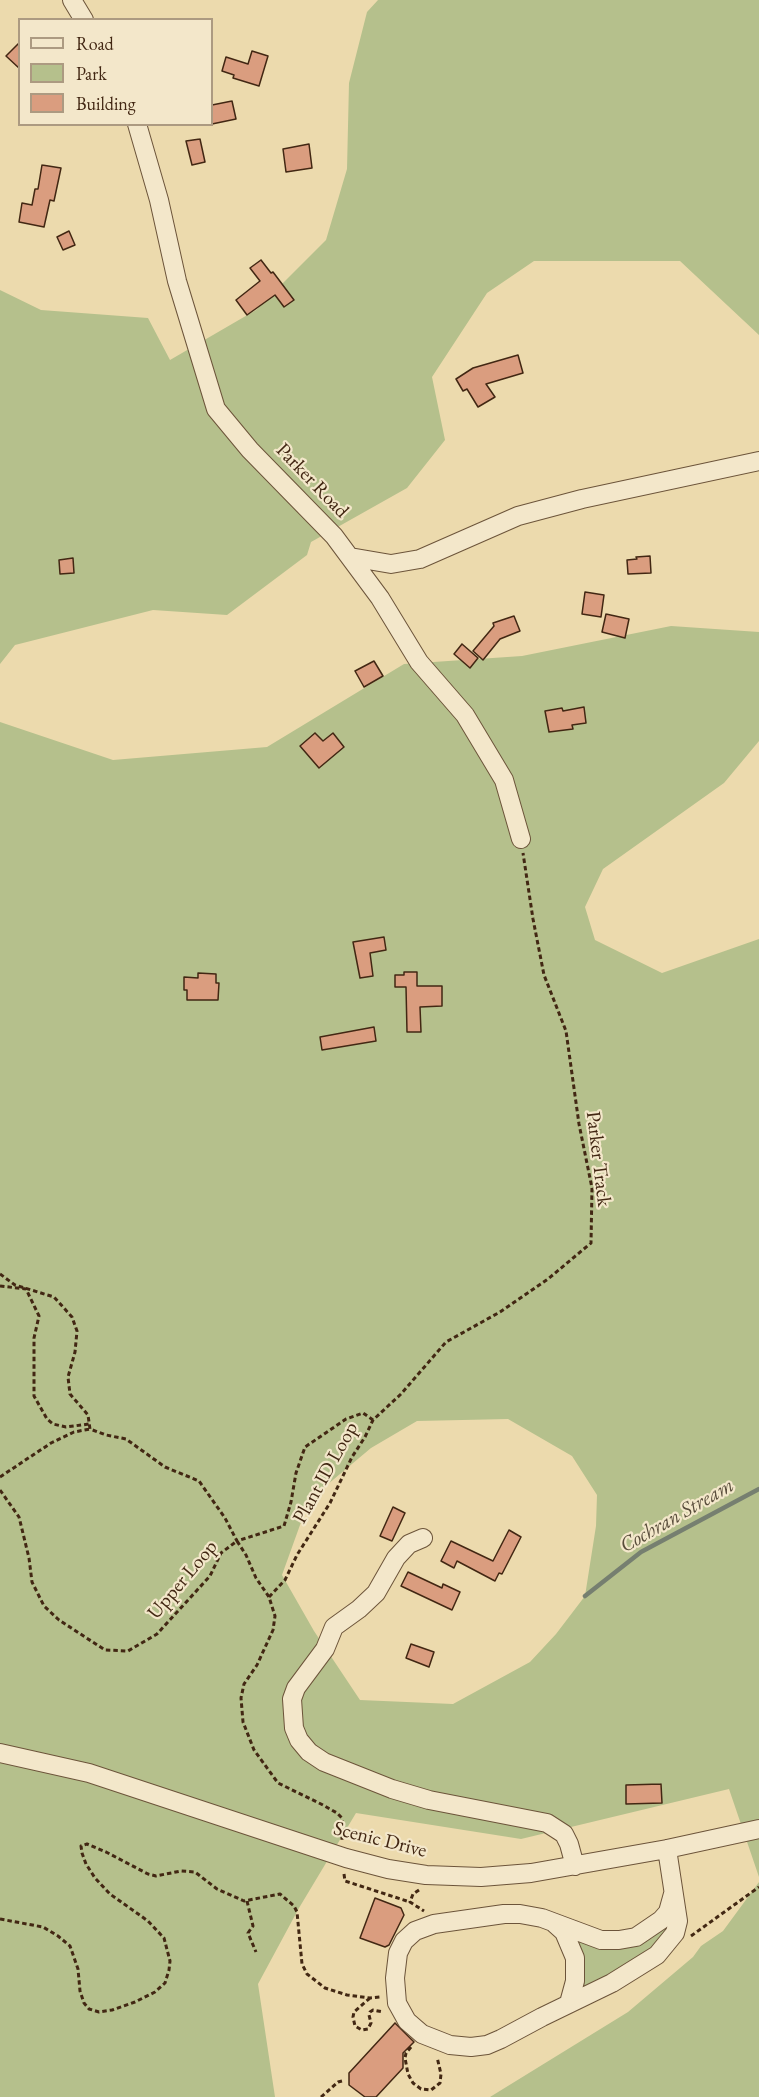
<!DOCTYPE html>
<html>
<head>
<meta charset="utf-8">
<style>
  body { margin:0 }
  #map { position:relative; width:759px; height:2097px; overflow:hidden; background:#ecdaad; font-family:"EB Garamond",serif }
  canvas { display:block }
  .legend { position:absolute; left:18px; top:18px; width:195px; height:108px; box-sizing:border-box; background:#f3e7ca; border:2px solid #ac9a81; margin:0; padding:8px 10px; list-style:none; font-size:18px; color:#422713 }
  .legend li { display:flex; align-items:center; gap:12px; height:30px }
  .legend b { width:30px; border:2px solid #ac9a81 }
</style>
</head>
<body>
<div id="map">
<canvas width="759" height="2097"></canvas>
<ul class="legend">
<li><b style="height:8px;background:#f3e7ca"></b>Road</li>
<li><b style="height:16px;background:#b5c08c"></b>Park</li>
<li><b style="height:16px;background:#da9d7f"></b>Building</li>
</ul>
</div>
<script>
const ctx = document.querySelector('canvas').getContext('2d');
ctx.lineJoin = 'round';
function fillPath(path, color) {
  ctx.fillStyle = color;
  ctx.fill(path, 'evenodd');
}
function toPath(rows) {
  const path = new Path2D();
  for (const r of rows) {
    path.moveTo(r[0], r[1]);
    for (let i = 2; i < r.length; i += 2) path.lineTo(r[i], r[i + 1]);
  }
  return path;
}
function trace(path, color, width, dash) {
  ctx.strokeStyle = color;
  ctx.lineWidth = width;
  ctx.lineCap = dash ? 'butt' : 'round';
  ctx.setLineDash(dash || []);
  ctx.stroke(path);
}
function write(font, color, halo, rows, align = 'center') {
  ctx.font = font + ' "EB Garamond",serif';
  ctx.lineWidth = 4.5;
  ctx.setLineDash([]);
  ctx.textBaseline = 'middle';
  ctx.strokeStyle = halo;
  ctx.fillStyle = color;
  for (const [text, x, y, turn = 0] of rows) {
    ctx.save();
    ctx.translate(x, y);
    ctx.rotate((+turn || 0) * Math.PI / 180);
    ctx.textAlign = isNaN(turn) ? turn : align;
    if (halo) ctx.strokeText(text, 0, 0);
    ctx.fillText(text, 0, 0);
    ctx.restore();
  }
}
const green = toPath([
  [378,0,759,0,759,335,680,261,534,261,487,293,432,377,445,440,407,488,311,542,307,555,227,615,153,610,15,645,0,664,0,290,41,310,148,318,170,360,256,310,326,240,347,169,349,83,367,12],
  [671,626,759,632,759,741,724,783,603,869,585,907,595,940,662,973,759,939,759,1877,729,1789,521,1839,356,1813,299,1908,258,1984,275,2097,0,2097,0,722,113,760,267,747,404,664,522,656],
  [508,1419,572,1456,597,1495,596,1526,585,1596,556,1634,530,1662,453,1704,360,1700,314,1631,282,1575,309,1500,371,1448,417,1421],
  [759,1882,759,2097,490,2097,628,2012,693,1957,701,1946,723,1931],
  [666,1920,671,1929,649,1954,582,1989,585,1959,577,1938,631,1945,652,1938,660,1931]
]);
const stream = toPath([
  [585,1596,641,1552,759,1489]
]);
const building = toPath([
  [20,42,20,69,6,56,20,42],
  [252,51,268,56,259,86,233,78,234,75,222,71,226,57,248,64,252,51],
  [232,101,236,119,212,124,212,105,232,101],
  [200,139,205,162,192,165,186,141,200,139],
  [309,144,312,168,286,172,283,149,309,144],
  [42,165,61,168,54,201,50,200,44,227,19,222,22,203,32,205,35,189,38,189,42,165],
  [69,231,75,245,63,250,57,237,69,231],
  [261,260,271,273,273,272,294,300,284,307,275,295,247,315,236,300,260,281,250,268,261,260],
  [518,355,523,373,486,384,495,397,478,407,467,389,463,391,456,379,473,368,518,355],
  [650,556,651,573,628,574,627,560,637,559,636,557,650,556],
  [73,558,74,573,60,574,59,560,73,558],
  [585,592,604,595,601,617,582,614,585,592],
  [606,614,629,619,625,638,602,632,606,614],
  [514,616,520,631,500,639,483,660,473,651,494,626,493,623,514,616],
  [462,644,478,658,470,668,454,654,462,644],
  [374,661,383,676,364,687,355,671,374,661],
  [584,707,586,723,572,725,573,729,549,732,545,711,562,708,563,711,584,707],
  [315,733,323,741,333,733,344,747,319,768,300,746,315,733],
  [384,937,386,950,370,953,373,976,360,978,353,942,384,937],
  [404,972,417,972,417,986,442,986,442,1006,420,1007,421,1032,407,1032,406,987,395,987,395,975,404,975,404,972],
  [198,973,216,974,216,983,219,983,218,1000,187,1000,187,990,184,990,184,977,198,978,198,973],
  [374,1027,376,1041,322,1050,320,1037,374,1027],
  [393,1507,405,1513,392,1541,380,1536,393,1507],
  [509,1530,521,1537,502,1574,499,1573,495,1581,457,1561,454,1568,441,1561,451,1541,493,1561,509,1530],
  [408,1572,442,1588,443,1584,460,1592,452,1610,401,1586,408,1572],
  [411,1644,434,1652,429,1667,406,1658,411,1644],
  [661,1784,662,1803,626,1804,626,1785,661,1784],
  [375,1898,401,1908,404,1915,389,1945,385,1947,360,1938,375,1898],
  [395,2023,414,2042,403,2053,403,2068,376,2097,365,2097,349,2085,349,2073,395,2023]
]);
const path = toPath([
  [0,1274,15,1285,54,1297,72,1317,77,1331,75,1352,68,1377,70,1394,88,1415,90,1429,106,1435,126,1439,165,1467,199,1481,225,1518,237,1541,284,1526,291,1502,296,1473,305,1447,346,1419,363,1413,373,1420],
  [0,1286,26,1289,39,1316,34,1338,34,1396,47,1419,53,1424,66,1427,89,1424],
  [0,1477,51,1443,74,1432,90,1429],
  [0,1490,19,1517,29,1558,32,1582,44,1606,59,1620,105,1650,128,1651,157,1634,210,1576,221,1553,237,1541,246,1555,256,1578,269,1597,275,1616,273,1630,257,1665,244,1684,241,1698,243,1722,254,1750,278,1783,321,1804,337,1813,342,1818,342,1840],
  [269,1597,285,1580,297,1555,330,1503,352,1457,365,1437,373,1420,401,1394,446,1342,500,1312,548,1279,591,1243,592,1188,579,1124,566,1031,544,975,533,919,523,853],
  [344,1874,345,1881,410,1902],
  [419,1890,413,1894,410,1902,424,1911],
  [247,1901,253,1926,248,1933,256,1952],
  [0,1919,43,1927,58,1936,70,1946,78,1969,80,1991,84,2003,89,2009,99,2012,112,2010,135,2002,155,1992,165,1983,169,1970,170,1961,164,1938,148,1921,110,1894,95,1878,86,1864,82,1853,81,1846,87,1844,106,1852,148,1874,156,1876,181,1871,195,1872,217,1889,244,1901,280,1894,294,1906,297,1912,302,1964,307,1974,325,1988,347,1995,370,1998,380,1997],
  [691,1936,759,1887],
  [370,1998,354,2012,353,2017,355,2026,362,2030,368,2029,371,2023,369,2015,370,2012,373,2010,383,2012],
  [411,2047,406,2053,405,2058,408,2074,413,2083,421,2089,431,2090,440,2083,441,2074,437,2057],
  [321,2097,338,2082,342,2081]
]);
const minor = toPath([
  [72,0,84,20],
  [137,124,159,200,177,281,216,409,250,450,334,536,380,598,419,662,465,715,504,780,521,839],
  [350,557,391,564,420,559,518,516,582,499,759,461],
  [423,1538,409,1544,396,1558,376,1593,359,1609,334,1627,325,1649,296,1688,292,1699,294,1728,299,1740,309,1752,324,1762,392,1789,429,1800,547,1823,564,1834,569,1844,575,1866],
  [0,1753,89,1773,346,1858,388,1869,426,1875,481,1877,531,1873,667,1849,759,1829],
  [667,1849,678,1921,675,1933,657,1955,612,1983,542,2017,501,2039,487,2045,471,2047,450,2045,422,2034,407,2021,397,2003,395,1978,398,1953,404,1941,415,1931,434,1924,504,1914,520,1914,542,1918,601,1940,619,1940,636,1937,661,1920,668,1912,673,1894],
  [554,1923,564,1932,575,1958,575,1981,569,2003]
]);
const streetNames = [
  ["Parker Road",312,481,46],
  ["Parker Track",598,1159,83],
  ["Plant ID Loop",326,1473,-61],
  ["Upper Loop",183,1580,-50],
  ["Scenic Drive",380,1840,14]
];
const waterNames = [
  ["Cochran Stream",677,1516,-30]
];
fillPath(green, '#b5c08c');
trace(stream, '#767f70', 4.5);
fillPath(building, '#da9d7f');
trace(building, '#422713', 1.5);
trace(minor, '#6c543a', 20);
trace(path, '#422713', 3, [4.5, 3]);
trace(minor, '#f3e7ca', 18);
write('20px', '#422713', '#f3e7ca', streetNames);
write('italic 21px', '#584c3a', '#f3e7ca', waterNames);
</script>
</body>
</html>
